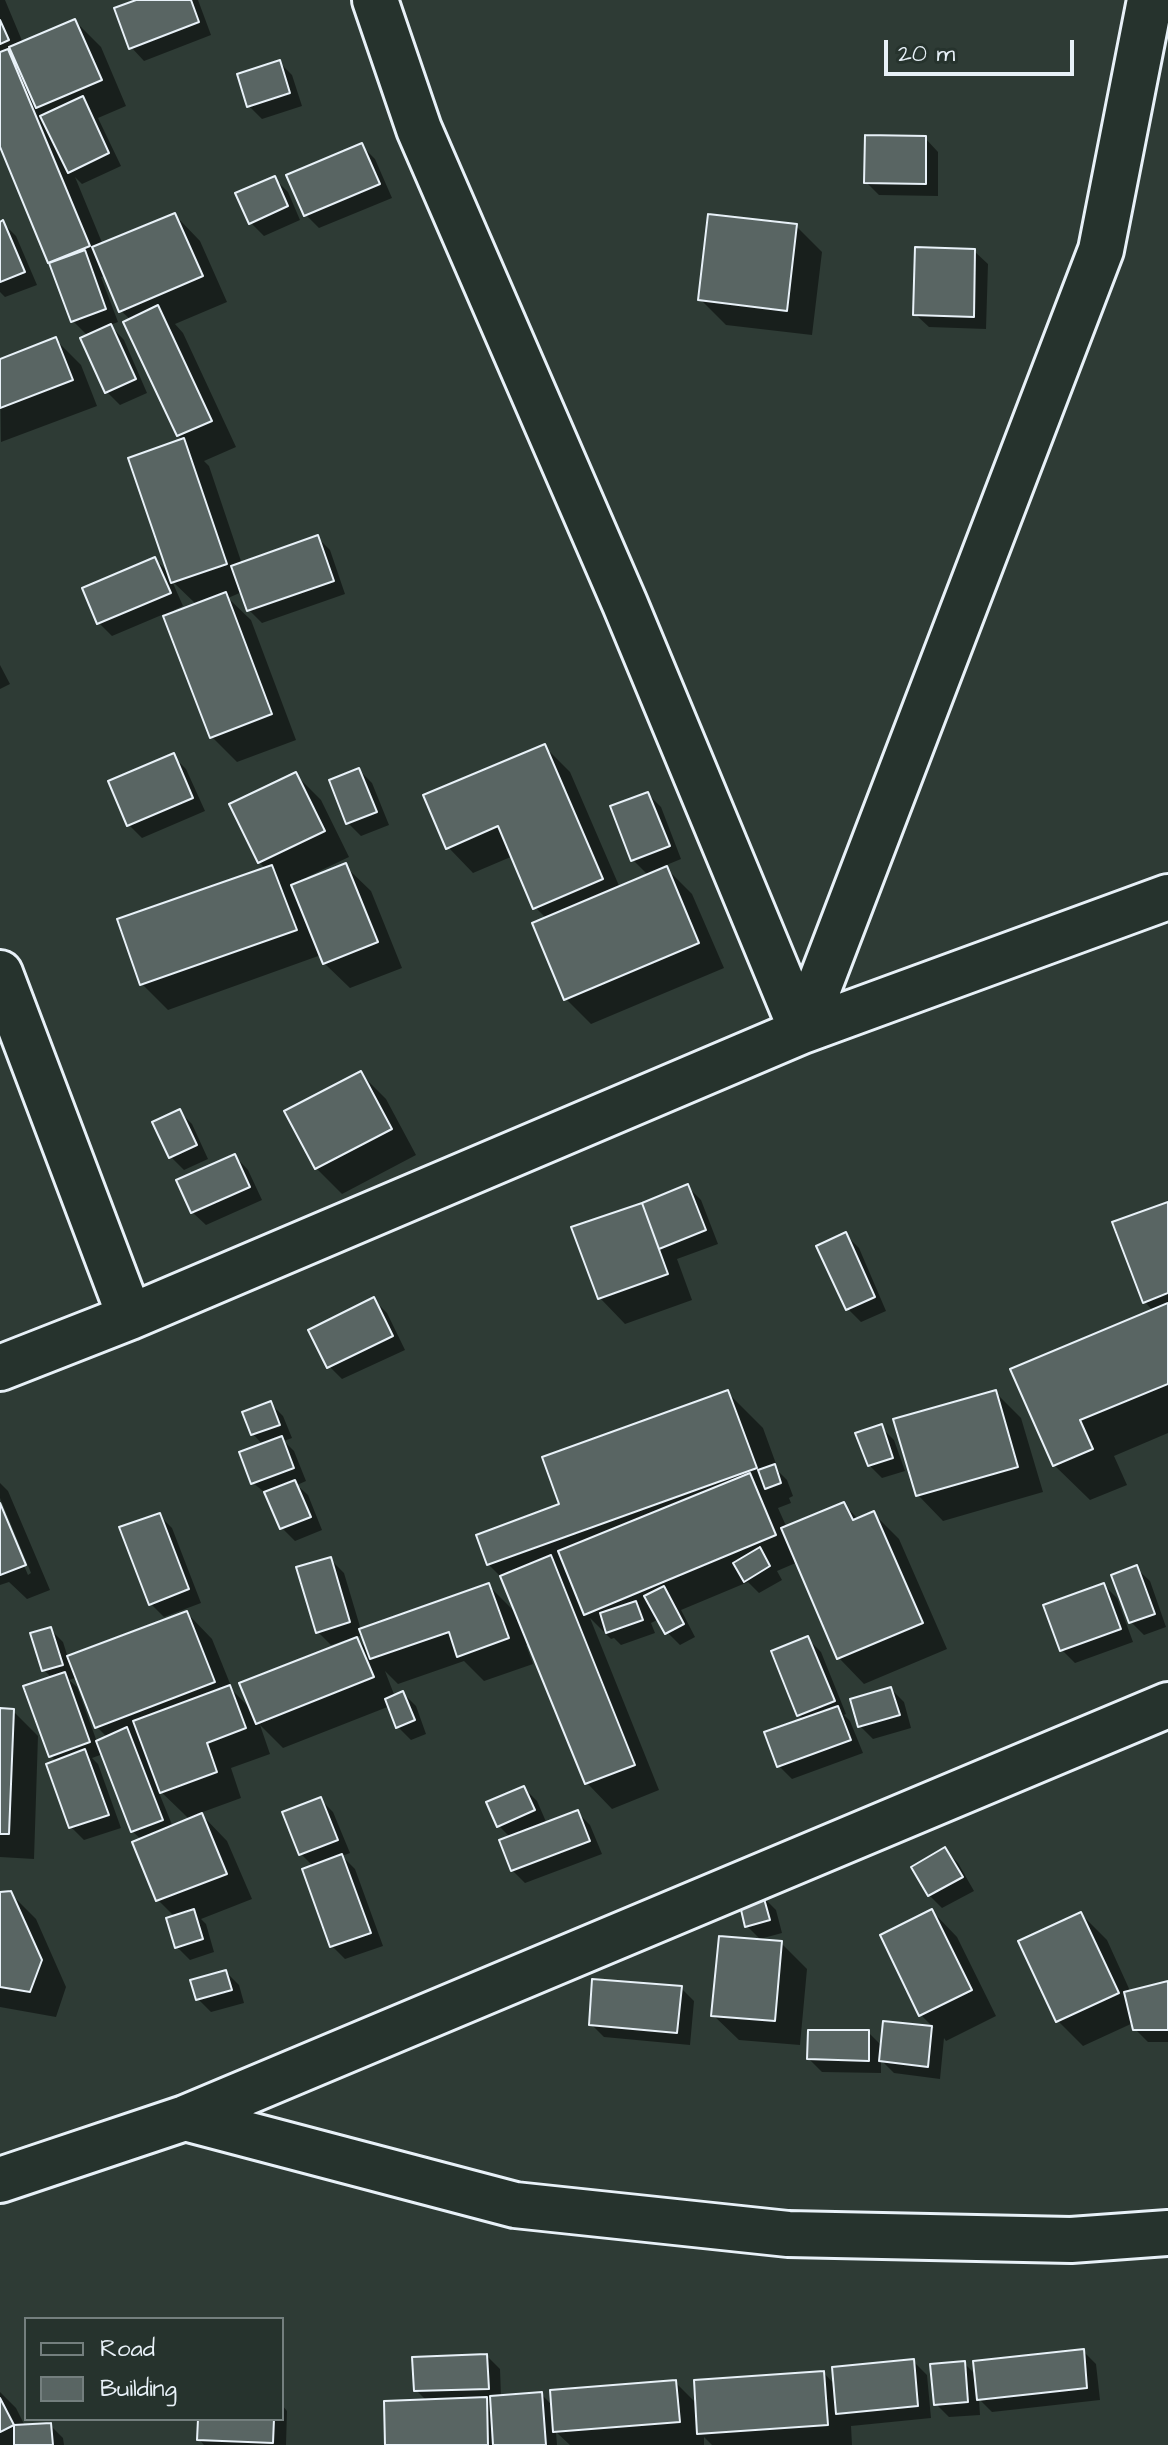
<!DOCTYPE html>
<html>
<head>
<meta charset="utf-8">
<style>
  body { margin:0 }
  #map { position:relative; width:1168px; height:2445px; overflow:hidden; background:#2e3b35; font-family:"Architects Daughter",sans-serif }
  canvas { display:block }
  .legend { position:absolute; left:24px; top:2317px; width:260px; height:104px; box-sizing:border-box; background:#26332d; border:2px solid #747f7e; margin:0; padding:10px 14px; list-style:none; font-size:24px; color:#e8f1f8 }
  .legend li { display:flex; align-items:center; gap:16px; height:40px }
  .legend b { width:40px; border:2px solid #747f7e }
  .scale { position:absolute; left:884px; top:40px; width:190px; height:36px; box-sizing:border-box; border:4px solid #e8f1f8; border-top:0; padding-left:10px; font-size:24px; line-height:28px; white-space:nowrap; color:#e8f1f8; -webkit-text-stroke:6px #26332d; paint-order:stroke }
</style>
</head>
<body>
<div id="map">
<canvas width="1168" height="2445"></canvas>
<ul class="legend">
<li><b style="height:10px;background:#26332d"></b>Road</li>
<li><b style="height:22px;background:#596563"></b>Building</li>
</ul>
<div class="scale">20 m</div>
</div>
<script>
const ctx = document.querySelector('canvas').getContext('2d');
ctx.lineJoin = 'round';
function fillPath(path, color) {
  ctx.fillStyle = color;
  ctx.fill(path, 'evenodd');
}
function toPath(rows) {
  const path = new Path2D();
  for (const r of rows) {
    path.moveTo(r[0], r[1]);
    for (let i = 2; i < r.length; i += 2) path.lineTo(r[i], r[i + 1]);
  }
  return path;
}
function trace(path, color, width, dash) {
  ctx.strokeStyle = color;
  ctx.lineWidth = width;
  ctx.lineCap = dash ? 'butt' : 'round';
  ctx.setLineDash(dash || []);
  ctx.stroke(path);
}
const shadow = toPath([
  [0,0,5,0,23,43,75,21,101,47,126,106,98,118,121,166,82,184,75,177,103,245,175,215,200,241,227,302,175,324,183,333,236,447,204,461,209,466,242,564,317,537,330,550,345,594,262,623,249,610,242,592,228,598,251,620,296,740,237,762,212,737,164,614,112,636,99,623,85,590,155,559,171,575,183,440,178,435,131,320,121,311,106,275,101,277,118,322,110,325,124,340,147,393,120,405,107,392,88,336,73,321,0,142],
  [172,581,197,605,175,613,174,610,183,606],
  [141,0,198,0,211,35,144,61,131,47],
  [279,62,292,75,302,106,262,119,249,106],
  [925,138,938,152,938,196,879,195,866,182],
  [362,146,375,159,392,198,319,228,306,215],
  [275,179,288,192,300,220,264,236,251,223],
  [3,223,16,236,37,285,5,297,0,292,0,224],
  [796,226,822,252,812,335,726,325,700,299],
  [974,251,988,264,986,329,929,327,915,314],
  [56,340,81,365,97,406,1,442,0,361],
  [0,665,10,684,0,689],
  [544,746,570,772,620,888,649,876,633,860,648,794,661,807,681,859,664,866,692,894,724,968,591,1024,566,999,547,919,535,907,513,856,473,873,448,847],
  [173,756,186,769,205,811,142,838,129,825],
  [359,770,372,783,389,825,361,836,348,823,331,782],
  [295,774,321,800,349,857,307,877,308,880,345,866,371,891,402,968,350,988,324,963,321,955,168,1010,142,984,266,869,259,862],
  [360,1073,386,1099,416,1155,342,1194,316,1168],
  [179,1111,192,1124,208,1159,184,1170,171,1157,155,1123],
  [235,1156,248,1170,262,1200,206,1225,192,1212],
  [688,1187,701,1200,718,1244,677,1259,692,1300,625,1324,600,1298,574,1229],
  [1168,1204,1168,1433,1114,1456,1127,1485,1090,1500,1054,1465,1013,1370,1153,1311,1145,1302],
  [846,1235,859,1248,886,1311,861,1322,848,1309],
  [374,1300,387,1313,405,1350,342,1379,329,1366],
  [727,1392,763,1428,779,1472,787,1480,793,1496,789,1498,791,1503,778,1508,787,1528,844,1504,859,1520,874,1514,899,1539,947,1649,864,1684,839,1658,798,1562,777,1571,782,1580,759,1593,748,1582,681,1610,695,1637,680,1645,667,1632,659,1619,651,1623,655,1633,621,1645,614,1638,611,1639,590,1618,659,1790,612,1809,587,1783,530,1643,526,1645,533,1664,484,1681,464,1661,398,1684,385,1671,395,1697,403,1693,416,1706,426,1734,411,1740,398,1727,390,1706,283,1748,260,1725,270,1754,231,1768,241,1798,200,1813,227,1841,252,1899,201,1919,206,1924,214,1952,190,1960,177,1947,175,1917,158,1900,134,1843,142,1840,132,1831,103,1754,92,1758,98,1764,121,1828,84,1840,71,1827,57,1762,51,1756,52,1678,44,1670,50,1629,63,1642,68,1658,187,1613,212,1639,233,1691,252,1710,347,1643,346,1640,331,1645,318,1632,331,1560,344,1573,361,1630,488,1585,518,1615,504,1580,488,1564,562,1505],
  [364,1635,370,1652,355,1637],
  [78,1677,97,1727,108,1738,97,1742,77,1687,69,1680],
  [157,1788,183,1813,190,1820,173,1827],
  [995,1392,1021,1418,1043,1492,943,1521,918,1495],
  [270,1403,283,1416,292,1438,284,1441,294,1451,306,1481,297,1485,308,1495,322,1530,295,1541,282,1528,268,1495,253,1483,263,1445,253,1434],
  [881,1427,894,1440,905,1471,882,1478,869,1465],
  [0,1483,8,1491,50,1590,27,1599,9,1582,0,1585,0,1509,28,1575,31,1573,0,1498],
  [159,1515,172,1528,201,1603,164,1617,151,1604],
  [1136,1568,1150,1581,1166,1627,1144,1635,1131,1622],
  [1104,1585,1117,1598,1133,1642,1075,1663,1062,1650],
  [808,1639,821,1652,846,1714,844,1715,850,1721,863,1753,792,1779,779,1766,804,1720,799,1715],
  [891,1689,904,1702,911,1728,873,1739,860,1726],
  [0,1710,13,1711,38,1736,34,1859,0,1857],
  [524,1788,537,1801,547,1824,577,1812,590,1825,602,1854,525,1883,512,1870,511,1838,499,1826],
  [320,1799,333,1812,350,1853,342,1856,355,1869,383,1946,345,1959,332,1946,314,1867,300,1853],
  [945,1850,958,1863,974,1891,942,1908,929,1895],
  [10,1893,36,1919,66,1987,56,2017,0,2007,0,1895],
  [763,1897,776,1910,782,1933,760,1939,747,1926],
  [932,1911,957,1937,996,2016,946,2041,944,2038,940,2079,894,2073,881,2060,881,2073,822,2072,809,2059,868,2032,883,2047,885,2023,934,2028,921,2015],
  [1081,1914,1107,1940,1131,1993,1168,1984,1168,2042,1148,2042,1135,2029,1133,2023,1083,2046,1058,2021],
  [781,1943,807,1969,800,2045,739,2040,713,2015],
  [226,1972,239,1985,244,2003,211,2012,198,1999],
  [681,1988,694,2001,690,2045,604,2037,591,2024],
  [1083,2351,1096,2364,1100,2400,992,2412,979,2399,980,2415,949,2417,936,2404,964,2363,977,2376],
  [487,2356,500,2369,501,2397,541,2394,553,2406,675,2382,698,2405,824,2373,835,2385,914,2362,927,2375,931,2418,851,2426,852,2445,712,2445,704,2437,704,2445,570,2445,556,2432,557,2445,387,2445,427,2401,416,2390],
  [0,2392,16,2408,25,2426,50,2425,63,2438,64,2445,0,2445],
  [282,2405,287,2411,286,2445,204,2445,199,2439,200,2419,282,2419]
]);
const building = toPath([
  [136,0,191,0,199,22,129,49,114,8,136,0],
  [75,19,102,80,36,108,9,47,75,19],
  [0,20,9,40,0,44,0,20],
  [8,49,90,246,48,263,0,147,0,52,8,49],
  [280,60,290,93,247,107,237,74,280,60],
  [83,96,109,153,68,173,40,116,83,96],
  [865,135,926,136,926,184,864,183,865,135],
  [362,143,380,184,304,216,286,175,362,143],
  [275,176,288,206,249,224,235,193,275,176],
  [175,213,203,276,119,312,92,247,175,213],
  [708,214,797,224,787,311,698,300,708,214],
  [3,220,25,272,0,282,0,222,3,220],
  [915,247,975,249,974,317,913,315,915,247],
  [85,250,106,309,71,322,49,263,85,250],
  [158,305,212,421,177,436,123,322,158,305],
  [111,324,136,379,105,393,80,338,111,324],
  [56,337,73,380,0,408,0,359,56,337],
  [184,438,227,564,171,583,128,458,184,438],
  [318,535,334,581,247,611,231,566,318,535],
  [155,557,171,593,97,624,82,588,155,557],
  [226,592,272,714,210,738,163,616,226,592],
  [545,744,603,879,533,909,498,826,446,849,423,795,545,744],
  [174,753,193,798,127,826,108,781,174,753],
  [359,768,377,812,346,824,329,780,359,768],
  [296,772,325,831,258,863,229,804,296,772],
  [648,792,670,846,631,861,610,806,648,792],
  [346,863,378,942,323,964,291,885,346,863],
  [272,865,297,930,140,985,117,919,272,865],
  [667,866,699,943,564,1000,532,923,667,866],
  [361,1071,392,1129,315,1169,284,1111,361,1071],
  [180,1109,197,1145,169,1158,152,1122,180,1109],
  [235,1154,250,1187,191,1213,176,1180,235,1154],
  [688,1184,706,1230,659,1249,642,1203,688,1184],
  [1168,1202,1168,1293,1143,1303,1112,1222,1168,1202],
  [642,1203,668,1274,598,1299,571,1227,642,1203],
  [846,1232,875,1297,846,1310,816,1246,846,1232],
  [374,1297,393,1336,327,1368,308,1330,374,1297],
  [1168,1303,1168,1384,1080,1420,1093,1449,1053,1466,1010,1369,1168,1303],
  [728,1390,757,1468,487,1565,476,1535,559,1504,542,1457,728,1390],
  [996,1390,1018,1467,916,1496,893,1419,996,1390],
  [271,1401,280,1425,251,1435,242,1412,271,1401],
  [882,1424,893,1458,868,1466,855,1433,882,1424],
  [282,1436,294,1468,251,1484,239,1452,282,1436],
  [775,1464,781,1483,765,1489,758,1470,775,1464],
  [750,1473,776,1535,584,1615,558,1551,750,1473],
  [295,1480,311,1517,280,1529,264,1492,295,1480],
  [844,1502,853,1520,874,1511,923,1623,837,1659,781,1528,844,1502],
  [0,1503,26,1565,0,1575,0,1503],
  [160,1513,189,1589,149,1605,119,1527,160,1513],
  [760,1547,770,1566,744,1582,733,1563,760,1547],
  [551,1555,635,1765,585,1784,500,1576,551,1555],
  [331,1557,350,1622,316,1633,296,1567,331,1557],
  [1137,1565,1155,1614,1129,1623,1111,1575,1137,1565],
  [489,1583,509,1638,457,1657,449,1632,370,1659,359,1629,489,1583],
  [1104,1583,1121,1629,1060,1651,1043,1605,1104,1583],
  [664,1586,684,1624,665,1634,644,1596,664,1586],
  [636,1601,643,1620,606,1633,600,1613,636,1601],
  [187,1611,215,1682,95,1728,67,1656,187,1611],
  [51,1627,63,1665,42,1671,30,1633,51,1627],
  [808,1636,835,1701,797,1716,771,1651,808,1636],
  [357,1637,374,1677,256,1724,239,1683,357,1637],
  [65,1672,90,1742,49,1757,23,1686,65,1672],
  [230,1685,246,1728,207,1743,217,1772,160,1793,133,1721,230,1685],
  [891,1687,900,1715,858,1727,850,1699,891,1687],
  [403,1691,415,1720,396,1728,385,1699,403,1691],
  [838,1706,851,1740,777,1767,764,1732,838,1706],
  [0,1708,14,1709,9,1834,0,1834,0,1708],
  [127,1727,163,1820,131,1832,96,1741,127,1727],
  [85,1749,109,1815,69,1828,46,1764,85,1749],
  [524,1786,535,1810,497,1827,486,1802,524,1786],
  [321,1797,338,1840,299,1855,282,1812,321,1797],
  [578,1810,590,1841,511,1871,499,1840,578,1810],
  [202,1813,227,1874,156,1901,132,1842,202,1813],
  [945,1847,963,1877,928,1896,911,1867,945,1847],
  [342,1854,371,1933,330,1947,302,1869,342,1854],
  [11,1891,42,1960,30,1992,0,1987,0,1892,11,1891],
  [763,1895,770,1920,745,1927,739,1901,763,1895],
  [194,1909,203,1939,175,1948,166,1918,194,1909],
  [932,1909,972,1990,919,2016,880,1935,932,1909],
  [1081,1912,1119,1993,1056,2022,1018,1941,1081,1912],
  [719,1936,782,1941,775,2021,711,2016,719,1936],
  [226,1970,232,1990,196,2000,190,1980,226,1970],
  [592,1979,682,1986,677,2033,589,2025,592,1979],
  [1168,1981,1168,2030,1133,2030,1124,1992,1168,1981],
  [883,2021,932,2026,928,2067,879,2061,883,2021],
  [808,2030,869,2030,869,2061,807,2059,808,2030],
  [1084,2349,1087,2388,977,2400,973,2361,1084,2349],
  [487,2354,489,2389,414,2391,412,2357,487,2354],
  [914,2359,918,2406,836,2414,832,2367,914,2359],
  [965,2361,968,2402,934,2405,930,2364,965,2361],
  [824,2371,828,2425,697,2434,694,2380,824,2371],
  [676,2380,680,2422,553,2432,550,2390,676,2380],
  [542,2392,546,2445,493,2445,490,2396,542,2392],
  [487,2397,488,2445,385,2445,384,2401,487,2397],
  [0,2398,14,2425,0,2432,0,2398],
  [198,2419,274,2419,273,2443,197,2440,198,2419],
  [51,2423,53,2445,14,2445,14,2425,51,2423]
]);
const minor = toPath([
  [375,0,419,129,625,604,802,1031],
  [0,973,130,1317],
  [802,1031,1101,250,1150,0],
  [0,1368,130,1317,802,1031,1168,897],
  [185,2118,515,2205,788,2234,1071,2240,1168,2233],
  [0,2180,185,2118,1168,1705]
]);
fillPath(shadow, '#0007');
fillPath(building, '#596563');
trace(building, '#e8f1f8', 2);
trace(minor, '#e8f1f8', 50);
trace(minor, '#26332d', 44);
</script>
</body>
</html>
